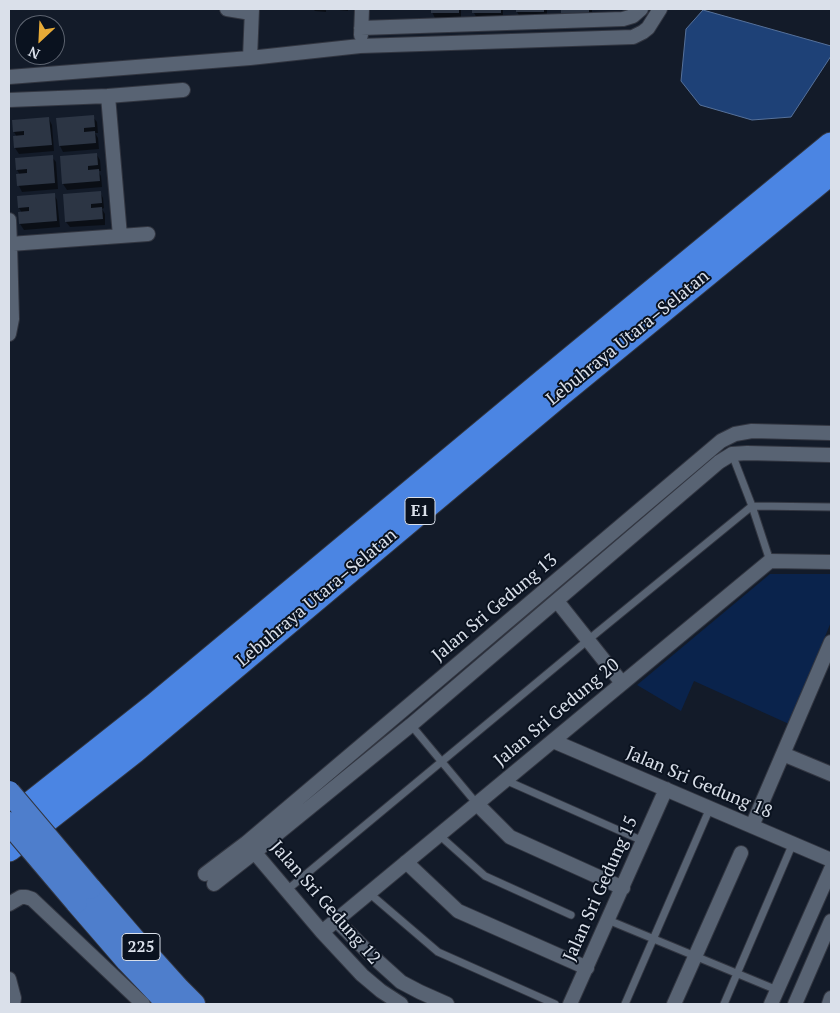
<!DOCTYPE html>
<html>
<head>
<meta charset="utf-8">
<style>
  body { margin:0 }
  #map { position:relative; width:840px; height:1013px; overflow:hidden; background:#131b29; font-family:"PT Serif",serif }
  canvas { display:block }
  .frame { position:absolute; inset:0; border:10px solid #dae0ea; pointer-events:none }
  .north { position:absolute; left:15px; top:15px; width:50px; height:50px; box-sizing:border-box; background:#0a121f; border:1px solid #5d6470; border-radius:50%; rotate:205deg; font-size:14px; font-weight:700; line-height:20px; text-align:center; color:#dae0ea }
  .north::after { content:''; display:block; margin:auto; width:18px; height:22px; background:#e8ab37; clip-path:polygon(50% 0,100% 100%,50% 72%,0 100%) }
</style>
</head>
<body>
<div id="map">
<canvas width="840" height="1013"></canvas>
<div class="frame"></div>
<div class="north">N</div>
</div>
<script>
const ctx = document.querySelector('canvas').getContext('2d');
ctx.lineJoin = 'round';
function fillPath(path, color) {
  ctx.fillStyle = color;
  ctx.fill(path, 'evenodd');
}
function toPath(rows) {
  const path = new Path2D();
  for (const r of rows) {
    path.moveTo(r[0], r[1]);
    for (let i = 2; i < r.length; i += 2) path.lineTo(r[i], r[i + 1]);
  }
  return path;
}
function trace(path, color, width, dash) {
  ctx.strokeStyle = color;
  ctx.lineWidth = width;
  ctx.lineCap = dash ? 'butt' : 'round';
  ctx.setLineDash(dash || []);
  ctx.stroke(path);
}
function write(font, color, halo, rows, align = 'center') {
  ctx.font = font + ' "PT Serif",serif';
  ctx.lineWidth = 4;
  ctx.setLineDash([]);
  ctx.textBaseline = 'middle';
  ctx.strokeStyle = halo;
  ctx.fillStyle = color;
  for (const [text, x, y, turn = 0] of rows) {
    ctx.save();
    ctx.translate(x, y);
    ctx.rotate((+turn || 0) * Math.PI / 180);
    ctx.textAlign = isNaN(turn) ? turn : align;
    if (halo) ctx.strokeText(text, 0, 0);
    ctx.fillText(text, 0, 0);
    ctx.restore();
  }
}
const green = toPath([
  [770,574,831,574,831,622,789,724,694,681,681,711,637,685]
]);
const water = toPath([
  [703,10,831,46,831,56,791,117,752,120,700,105,681,81,686,29,703,10]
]);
const shadow = toPath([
  [313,9,326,9,326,12,315,11],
  [330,9,348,9,348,11],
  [432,9,461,9,461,18,435,18,432,12],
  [474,9,503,9,503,19,477,18,474,13],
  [517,9,547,9,547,18,520,17,517,12],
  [563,9,592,9,592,21,563,15],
  [93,117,97,122,98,133,95,133,98,138,99,149,63,152,60,146],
  [49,119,52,125,54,151,19,154,15,148,17,137,14,132],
  [97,155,100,160,101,171,98,171,101,176,102,187,67,190,63,184],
  [52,157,56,162,58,189,22,192,19,186,20,175,17,170],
  [100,192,103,198,104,208,102,209,105,214,105,225,70,227,66,222],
  [54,194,57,200,60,227,24,230,20,224,22,213,19,208]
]);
const building = toPath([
  [431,9,459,9,459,13,431,13],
  [472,9,501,9,501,13,472,13],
  [516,9,544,9,544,12,516,12],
  [561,9,589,9,589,16,561,15],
  [94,115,95,127,84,128,84,132,95,131,96,143,59,146,56,118],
  [49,117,52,145,14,148,13,136,24,135,24,131,13,132,12,120],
  [97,153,98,165,88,166,88,170,99,169,100,181,62,184,60,156],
  [53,155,55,183,17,186,16,174,27,173,27,169,16,170,15,158],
  [101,191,102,203,91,204,91,208,102,207,103,219,65,222,63,194],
  [55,193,57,221,19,224,18,212,29,211,29,207,18,208,17,196]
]);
const service = toPath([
  [732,454,752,506,770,561],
  [411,725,477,804],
  [505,780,643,841],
  [439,835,485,876,571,915],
  [287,890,588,640,752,506,831,507],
  [369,893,438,952,555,1004],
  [608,920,777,990],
  [625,1004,710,808],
  [724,1004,793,843]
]);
const minor = toPath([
  [227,9,251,13],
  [361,28,623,19,633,16,641,9],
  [361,35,362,9],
  [250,58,252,9],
  [9,77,250,58,360,46,633,37,643,32,648,28,660,9],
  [108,96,120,236],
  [9,100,108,96,183,90],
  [9,220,10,244,12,319,9,334],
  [10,244,148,234],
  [557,601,622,683],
  [553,741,831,860],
  [783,754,831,774],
  [477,804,510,837,623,888],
  [752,826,831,642],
  [250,847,322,932,362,975,381,991,401,1004],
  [406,862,458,911,587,968],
  [205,874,246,843,721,441,735,434,752,431,831,433],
  [214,884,255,852,411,725,719,462,732,454,747,453,831,455],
  [9,904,21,897,26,897,32,899,143,1004],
  [336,920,370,954,401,982,420,992,447,1004],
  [322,932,770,561,831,562],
  [9,979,14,998,13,1004],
  [570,1004,666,789],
  [674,1004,741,853],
  [771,1004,831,869],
  [795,1004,831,921],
  [829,1004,831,998]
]);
const trunk = toPath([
  [90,888,134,939,179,989,194,1004],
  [76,902,127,961,168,1004]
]);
const motorway = toPath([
  [9,821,153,707,548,378,831,145],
  [9,849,134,751,560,394,831,172]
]);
const trunkBridge = toPath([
  [9,792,90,888],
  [9,823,76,902]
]);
const shields = [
  [420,511,30],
  [141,947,38]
];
const shieldNames = [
  ["E1",420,511],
  ["225",141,947]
];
const streetNames = [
  ["Lebuhraya Utara–Selatan",628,338,-39],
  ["Lebuhraya Utara–Selatan",317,598,-40],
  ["Jalan Sri Gedung 13",495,608,-40],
  ["Jalan Sri Gedung 20",557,713,-40],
  ["Jalan Sri Gedung 18",699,783,23],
  ["Jalan Sri Gedung 15",601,889,-66],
  ["Jalan Sri Gedung 12",325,903,49]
];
fillPath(green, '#0a234c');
fillPath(water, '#1e4177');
trace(water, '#56719a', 1);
fillPath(shadow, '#0007');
fillPath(building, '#2c3544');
trace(service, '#323641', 9);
trace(minor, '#323641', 16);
trace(trunk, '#323641', 24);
trace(motorway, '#323641', 27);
trace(service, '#586373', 7);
trace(minor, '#586373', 14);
trace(trunk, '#4e7ecc', 22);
trace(motorway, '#4b85e3', 25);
trace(trunkBridge, '#323641', 24, []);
trace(trunkBridge, '#4e7ecc', 22);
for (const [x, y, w] of shields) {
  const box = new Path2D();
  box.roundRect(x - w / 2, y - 13.5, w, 27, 4);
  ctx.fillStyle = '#0a121f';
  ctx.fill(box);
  trace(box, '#dae0ea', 1);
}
write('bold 16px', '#dae0ea', null, shieldNames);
write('18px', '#dae0ea', '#0a121f', streetNames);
</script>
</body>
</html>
